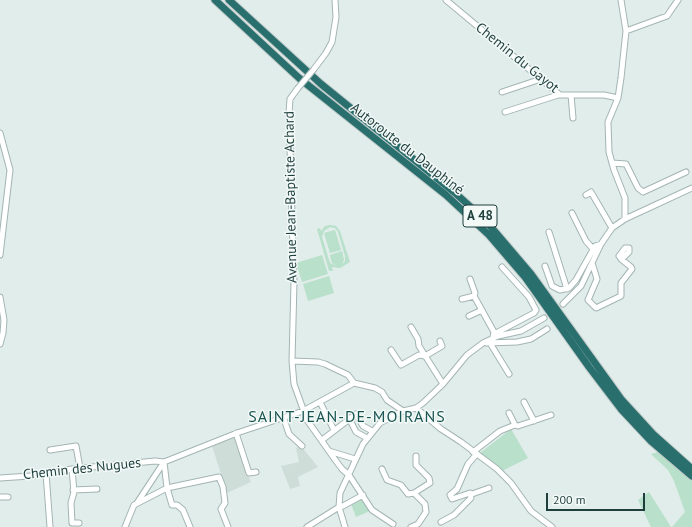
<!DOCTYPE html>
<html>
<head>
<meta charset="utf-8">
<style>
  body { margin:0 }
  #map { position:relative; width:692px; height:527px; overflow:hidden; background:#e1edea; font-family:"PT Sans",sans-serif }
  canvas { display:block }
  .scale { position:absolute; left:546px; top:493px; width:99px; height:18px; box-sizing:border-box; border:2px solid #1f3f3d; border-top:0; padding-left:5px; font-size:12px; line-height:14px; white-space:nowrap; color:#1f3f3d; -webkit-text-stroke:3px #f2f9f7; paint-order:stroke }
</style>
</head>
<body>
<div id="map">
<canvas width="692" height="527"></canvas>
<div class="scale">200 m</div>
</div>
<script>
const ctx = document.querySelector('canvas').getContext('2d');
ctx.lineJoin = 'round';
function fillPath(path, color) {
  ctx.fillStyle = color;
  ctx.fill(path, 'evenodd');
}
function toPath(rows) {
  const path = new Path2D();
  for (const r of rows) {
    path.moveTo(r[0], r[1]);
    for (let i = 2; i < r.length; i += 2) path.lineTo(r[i], r[i + 1]);
  }
  return path;
}
function trace(path, color, width, dash) {
  ctx.strokeStyle = color;
  ctx.lineWidth = width;
  ctx.lineCap = dash ? 'butt' : 'round';
  ctx.setLineDash(dash || []);
  ctx.stroke(path);
}
function write(font, color, halo, rows, align = 'center') {
  ctx.font = font + ' "PT Sans",sans-serif';
  ctx.lineWidth = 3;
  ctx.setLineDash([]);
  ctx.textBaseline = 'middle';
  ctx.strokeStyle = halo;
  ctx.fillStyle = color;
  for (const [text, x, y, turn = 0] of rows) {
    ctx.save();
    ctx.translate(x, y);
    ctx.rotate((+turn || 0) * Math.PI / 180);
    ctx.textAlign = isNaN(turn) ? turn : align;
    if (halo) ctx.strokeText(text, 0, 0);
    ctx.fillText(text, 0, 0);
    ctx.restore();
  }
}
const built = toPath([
  [235,434,242,461,251,482,227,493,212,446],
  [301,446,318,467,298,477,300,486,290,489,281,466,299,462,296,448]
]);
const green = toPath([
  [330,225,336,226,340,231,350,262,340,268,332,267,333,271,329,271,317,229,320,228,321,231,325,226],
  [330,227,335,228,338,232,345,256,345,261,342,264,344,260,342,251,330,255,332,263,337,266,330,263,322,237,324,231],
  [335,230,341,250,330,253,324,233],
  [322,255,328,274,302,282,296,263],
  [329,276,334,293,308,301,303,284],
  [511,429,528,458,502,471,480,453],
  [658,452,692,480,692,527,672,527,685,512,674,481,668,470,651,454],
  [649,492,671,527,651,527,638,500],
  [363,498,370,511,356,517,351,504]
]);
const minor = toPath([
  [446,0,560,95],
  [621,0,626,31,621,78,618,98,608,122,609,152,614,170,625,198,625,219],
  [626,31,667,16,678,0],
  [314,69,326,53,332,42,336,17,335,0],
  [298,88,290,99,289,113,294,282,292,361,294,384,307,420,336,461,342,469,349,475,372,510,393,524],
  [502,92,541,79],
  [571,95,573,118],
  [505,112,558,95,604,95,618,98],
  [0,133,10,170,0,255],
  [612,163,626,164,638,188,643,192,686,172],
  [586,195,591,192,612,228],
  [572,213,586,241,593,249],
  [549,232,567,289],
  [592,263,597,279,588,300,596,308,621,296,621,283,632,269,631,267,621,259,620,257,619,256,625,248,629,248,629,252,622,259],
  [545,266,552,286,560,290,569,288,576,280,595,246,601,244],
  [470,279,475,293,474,296],
  [0,297,4,320,3,333,0,344],
  [462,299,474,296,494,332,493,337],
  [563,304,581,286,601,244,612,228,625,219,692,188],
  [469,316,482,310],
  [411,327,418,339,419,346,443,384],
  [493,337,496,333,534,313,536,310,529,297,502,267],
  [486,343,517,342,531,339,547,329],
  [490,343,509,374],
  [391,350,401,365,419,355,425,356,442,346,440,341],
  [292,361,318,362,325,364,348,375,354,383],
  [354,383,375,388,382,392,387,400,403,411],
  [320,402,334,430],
  [524,402,534,421],
  [416,408,441,429,461,442,497,469,511,483,531,511,552,527],
  [509,413,515,425],
  [349,418,356,432,367,438],
  [284,419,289,434,302,446],
  [236,433,249,473,256,472],
  [322,440,356,414,363,426,372,431],
  [50,450,76,446,80,468],
  [329,451,355,459],
  [473,452,500,431,515,425,518,426,551,415],
  [164,462,237,433,303,411,354,383],
  [72,469,74,492,71,503,72,523,79,523],
  [382,469,387,480,401,485,408,494,414,493],
  [46,473,50,527],
  [0,478,30,476,72,469,155,461,164,462],
  [73,490,97,489],
  [472,494,489,488],
  [0,497,8,497],
  [137,503,164,462],
  [441,522,454,515,471,498,470,493,452,499,450,495,457,489,468,464,476,455],
  [125,527,134,505,167,488,164,462],
  [190,527,183,510,177,505,172,505,167,488,219,477,223,487,225,503,221,509,228,527],
  [307,527,339,507,343,506,363,495],
  [345,527,339,507,340,493,363,444,380,423,403,411,416,408,423,403,443,384,467,355,483,343,498,336,521,331,544,318],
  [411,527,418,524,426,512,425,504,414,493,430,483,429,478,416,465,416,456]
]);
const highway = toPath([
  [215,0,299,78,446,195,489,235,525,277,589,367,621,409,651,441,692,476],
  [229,0,321,84,454,192,485,220,531,274,621,399,653,434,692,469]
]);
const minorBridge = toPath([
  [298,88,314,69]
]);
const shields = [
  [480,216,34]
];
const shieldNames = [
  ["A 48",480,216]
];
const streetNames = [
  ["Chemin du Gayot",517,58,39],
  ["Autoroute du Dauphiné",407,149,38],
  ["Avenue Jean-Baptiste Achard",291,197,-91],
  ["Chemin des Nugues",82,469,-6]
];
const quarterNames = [
  ["SAINT-JEAN-DE-MOIRANS",347,417]
];
fillPath(built, '#cfddd9');
fillPath(green, '#b8e0ca');
trace(minor, '#a3b5b3', 7);
trace(highway, '#c0c9c9', 9);
trace(minor, '#fff', 5);
trace(highway, '#286f6d', 7);
trace(minorBridge, '#a3b5b3', 7, []);
trace(minorBridge, '#fff', 5);
for (const [x, y, w] of shields) {
  const box = new Path2D();
  box.roundRect(x - w / 2, y - 11, w, 22, 3);
  ctx.fillStyle = '#f2f9f7';
  ctx.fill(box);
  trace(box, '#1f3f3d', 1);
}
write('bold 13px', '#1f3f3d', null, shieldNames);
write('14px', '#1f3f3d', '#f2f9f7', streetNames);
ctx.letterSpacing = '1px';
write('16px', '#195450', '#f2f9f7', quarterNames);
ctx.letterSpacing = '0px';
</script>
</body>
</html>
